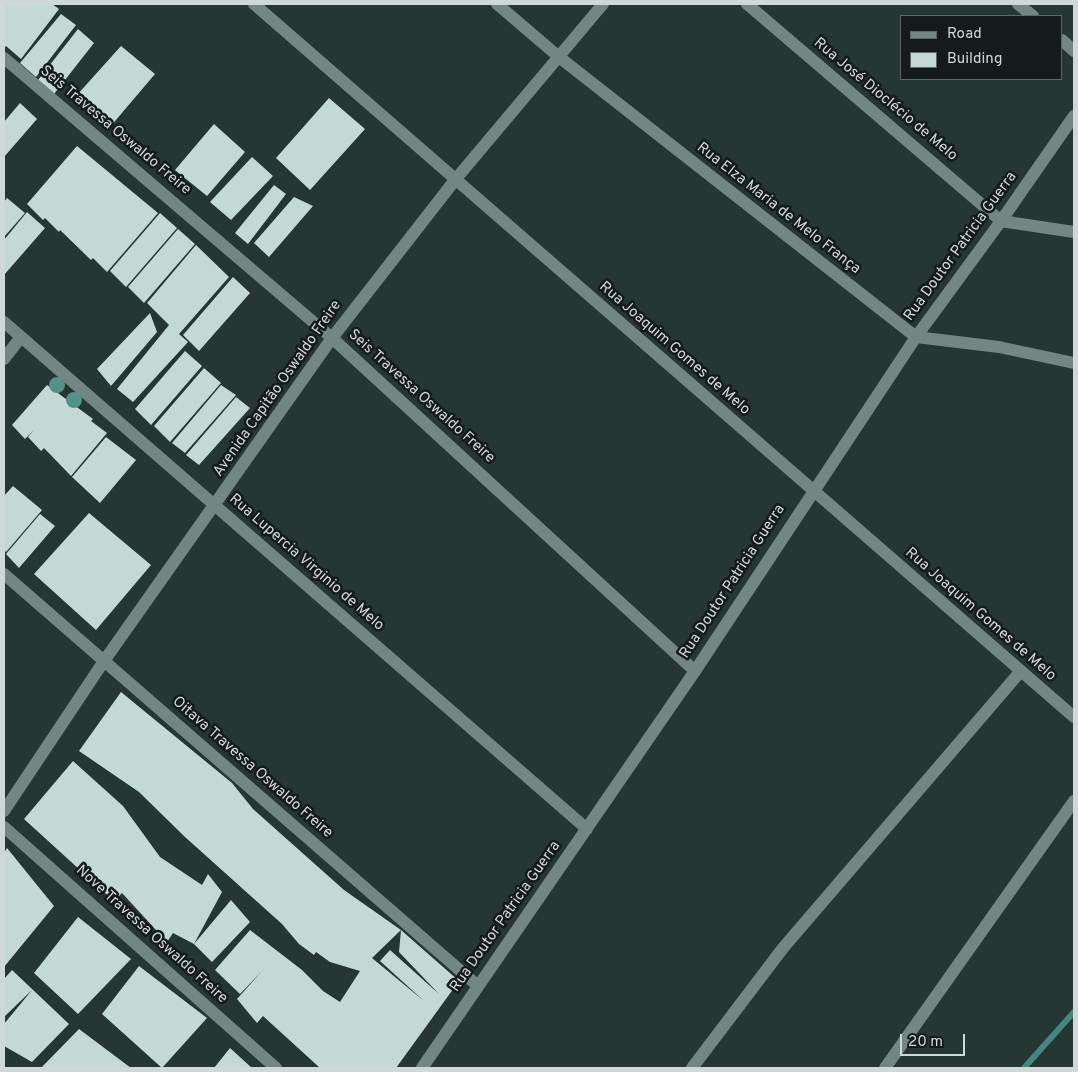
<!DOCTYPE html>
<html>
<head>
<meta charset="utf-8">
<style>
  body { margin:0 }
  #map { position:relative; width:1078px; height:1072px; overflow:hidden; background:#253633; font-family:Overpass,sans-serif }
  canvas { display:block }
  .frame { position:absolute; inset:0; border:5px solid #ced9d7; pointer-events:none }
  .legend { position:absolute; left:900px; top:15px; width:162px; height:65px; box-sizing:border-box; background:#141b1a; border:1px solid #5e6766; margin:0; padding:6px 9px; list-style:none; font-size:15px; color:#ced9d7 }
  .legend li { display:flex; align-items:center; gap:10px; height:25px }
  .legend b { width:25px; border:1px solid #5e6766 }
  .scale { position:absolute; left:900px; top:1034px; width:65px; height:22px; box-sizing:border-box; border:2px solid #ced9d7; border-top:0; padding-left:6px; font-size:15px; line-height:18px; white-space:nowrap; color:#ced9d7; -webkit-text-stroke:4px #141b1a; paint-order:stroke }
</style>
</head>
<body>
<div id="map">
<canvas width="1078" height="1072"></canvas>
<div class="frame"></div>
<ul class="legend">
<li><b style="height:6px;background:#738683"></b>Road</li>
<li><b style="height:14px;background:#c4d9d5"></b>Building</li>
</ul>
<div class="scale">20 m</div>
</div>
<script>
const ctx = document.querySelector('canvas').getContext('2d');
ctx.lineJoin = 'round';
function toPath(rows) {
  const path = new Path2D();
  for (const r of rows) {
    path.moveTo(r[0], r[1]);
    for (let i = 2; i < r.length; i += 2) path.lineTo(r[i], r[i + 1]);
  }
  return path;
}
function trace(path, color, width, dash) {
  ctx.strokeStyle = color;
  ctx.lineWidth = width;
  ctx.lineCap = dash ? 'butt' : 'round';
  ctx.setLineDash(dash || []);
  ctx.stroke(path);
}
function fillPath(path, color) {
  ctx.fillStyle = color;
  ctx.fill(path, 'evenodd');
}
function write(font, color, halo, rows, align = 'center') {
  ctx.font = font + ' Overpass,sans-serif';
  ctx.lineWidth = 5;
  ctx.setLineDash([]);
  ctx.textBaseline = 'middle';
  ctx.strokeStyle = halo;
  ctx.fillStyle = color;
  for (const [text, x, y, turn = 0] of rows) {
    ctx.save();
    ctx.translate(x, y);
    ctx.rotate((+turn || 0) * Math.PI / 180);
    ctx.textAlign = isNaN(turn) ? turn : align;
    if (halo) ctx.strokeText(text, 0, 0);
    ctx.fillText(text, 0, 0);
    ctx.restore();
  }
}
const stream = toPath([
  [1024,1068,1074,1012]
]);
const building = toPath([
  [4,4,52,4,59,9,21,59,6,46,4,48],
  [61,14,76,25,36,77,20,63],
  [78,29,94,43,54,94,38,80],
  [121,46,155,74,110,127,77,95],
  [329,98,365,129,310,190,276,158],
  [20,103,37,119,4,157,4,122],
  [214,124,245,152,207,196,175,170],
  [77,146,158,213,107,272,93,258,91,260,60,230,59,232,45,218,43,220,27,204],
  [252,157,273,176,231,220,210,202],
  [274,185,286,194,248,244,235,233],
  [294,197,313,206,269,257,254,243],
  [7,198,25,213,4,237,4,202],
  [27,212,45,228,4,275,4,240],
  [160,213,177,228,126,287,110,271],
  [178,229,195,244,144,303,128,287],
  [196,245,229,277,179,334,188,342,133,402,117,389,169,325,147,303],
  [233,277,250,293,199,351,183,335],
  [150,313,157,332,111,386,97,369],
  [185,351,202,366,151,425,135,409],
  [204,368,221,383,170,442,154,426],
  [47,385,93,419,91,421,107,433,71,476,44,448,41,451,28,437,34,430,25,439,12,425],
  [221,385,236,395,185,453,172,443],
  [236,397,250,408,199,465,186,455],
  [106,437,136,460,100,503,72,477],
  [13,486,42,510,6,552,4,550,4,496],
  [89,513,151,565,96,630,34,574],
  [40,514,55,526,19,568,6,554],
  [121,692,232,783,253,809,344,890,401,930,372,958,424,1001,380,961,390,950,439,994,399,952,401,930,459,981,396,1068,320,1068,263,1016,257,1023,237,999,263,970,240,994,215,970,250,930,302,970,323,991,340,1002,360,971,330,962,316,952,314,955,299,944,282,924,185,837,139,792,79,751],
  [73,761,123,806,160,857,202,885,208,874,222,892,194,944,173,933,167,942,122,893,114,901,24,819],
  [7,848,54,906,4,967,4,853],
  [231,900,250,922,212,962,194,944],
  [78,917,131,959,78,1014,34,973],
  [139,966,207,1018,162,1068,102,1014],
  [12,970,69,1024,32,1062,4,1046,4,1024,32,990,4,1017,4,979],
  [79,1029,131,1068,41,1068],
  [230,1048,252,1068,214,1068]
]);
const minor = toPath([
  [254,4,1074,717],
  [497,4,559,57,916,337,999,347,1074,363],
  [747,4,1001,221,1074,232],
  [1018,4,1033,16],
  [1062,40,1074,51],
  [4,58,332,338,695,671],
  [4,322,587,829],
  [4,359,21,337],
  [4,574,478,986],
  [4,811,104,661,332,338,455,180,603,4],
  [4,827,276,1068],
  [422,1068,695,671,916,337,1001,221,1074,116],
  [692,1068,783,948,1020,672],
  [885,1068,1074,801]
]);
const trees = [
  [57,385],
  [74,400]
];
const streetNames = [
  ["Rua José Dioclécio de Melo",885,100,40],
  ["Seis Travessa Oswaldo Freire",115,131,40],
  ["Rua Elza Maria de Melo França",778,209,38],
  ["Rua Doutor Patricia Guerra",961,247,-54],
  ["Rua Joaquim Gomes de Melo",674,349,41],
  ["Avenida Capitão Oswaldo Freire",278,389,-55],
  ["Seis Travessa Oswaldo Freire",421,397,42],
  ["Rua Lupercia Virginio de Melo",306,563,41],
  ["Rua Doutor Patricia Guerra",733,582,-57],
  ["Rua Joaquim Gomes de Melo",980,615,41],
  ["Oitava Travessa Oswaldo Freire",252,768,41],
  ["Rua Doutor Patricia Guerra",506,917,-55],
  ["Nove Travessa Oswaldo Freire",151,935,42]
];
trace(stream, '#43867d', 6);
fillPath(building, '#c4d9d5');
trace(minor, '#738683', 12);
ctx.fillStyle = '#52928a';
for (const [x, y] of trees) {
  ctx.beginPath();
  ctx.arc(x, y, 8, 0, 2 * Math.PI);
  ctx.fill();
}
write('15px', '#ced9d7', '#141b1a', streetNames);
</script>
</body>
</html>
